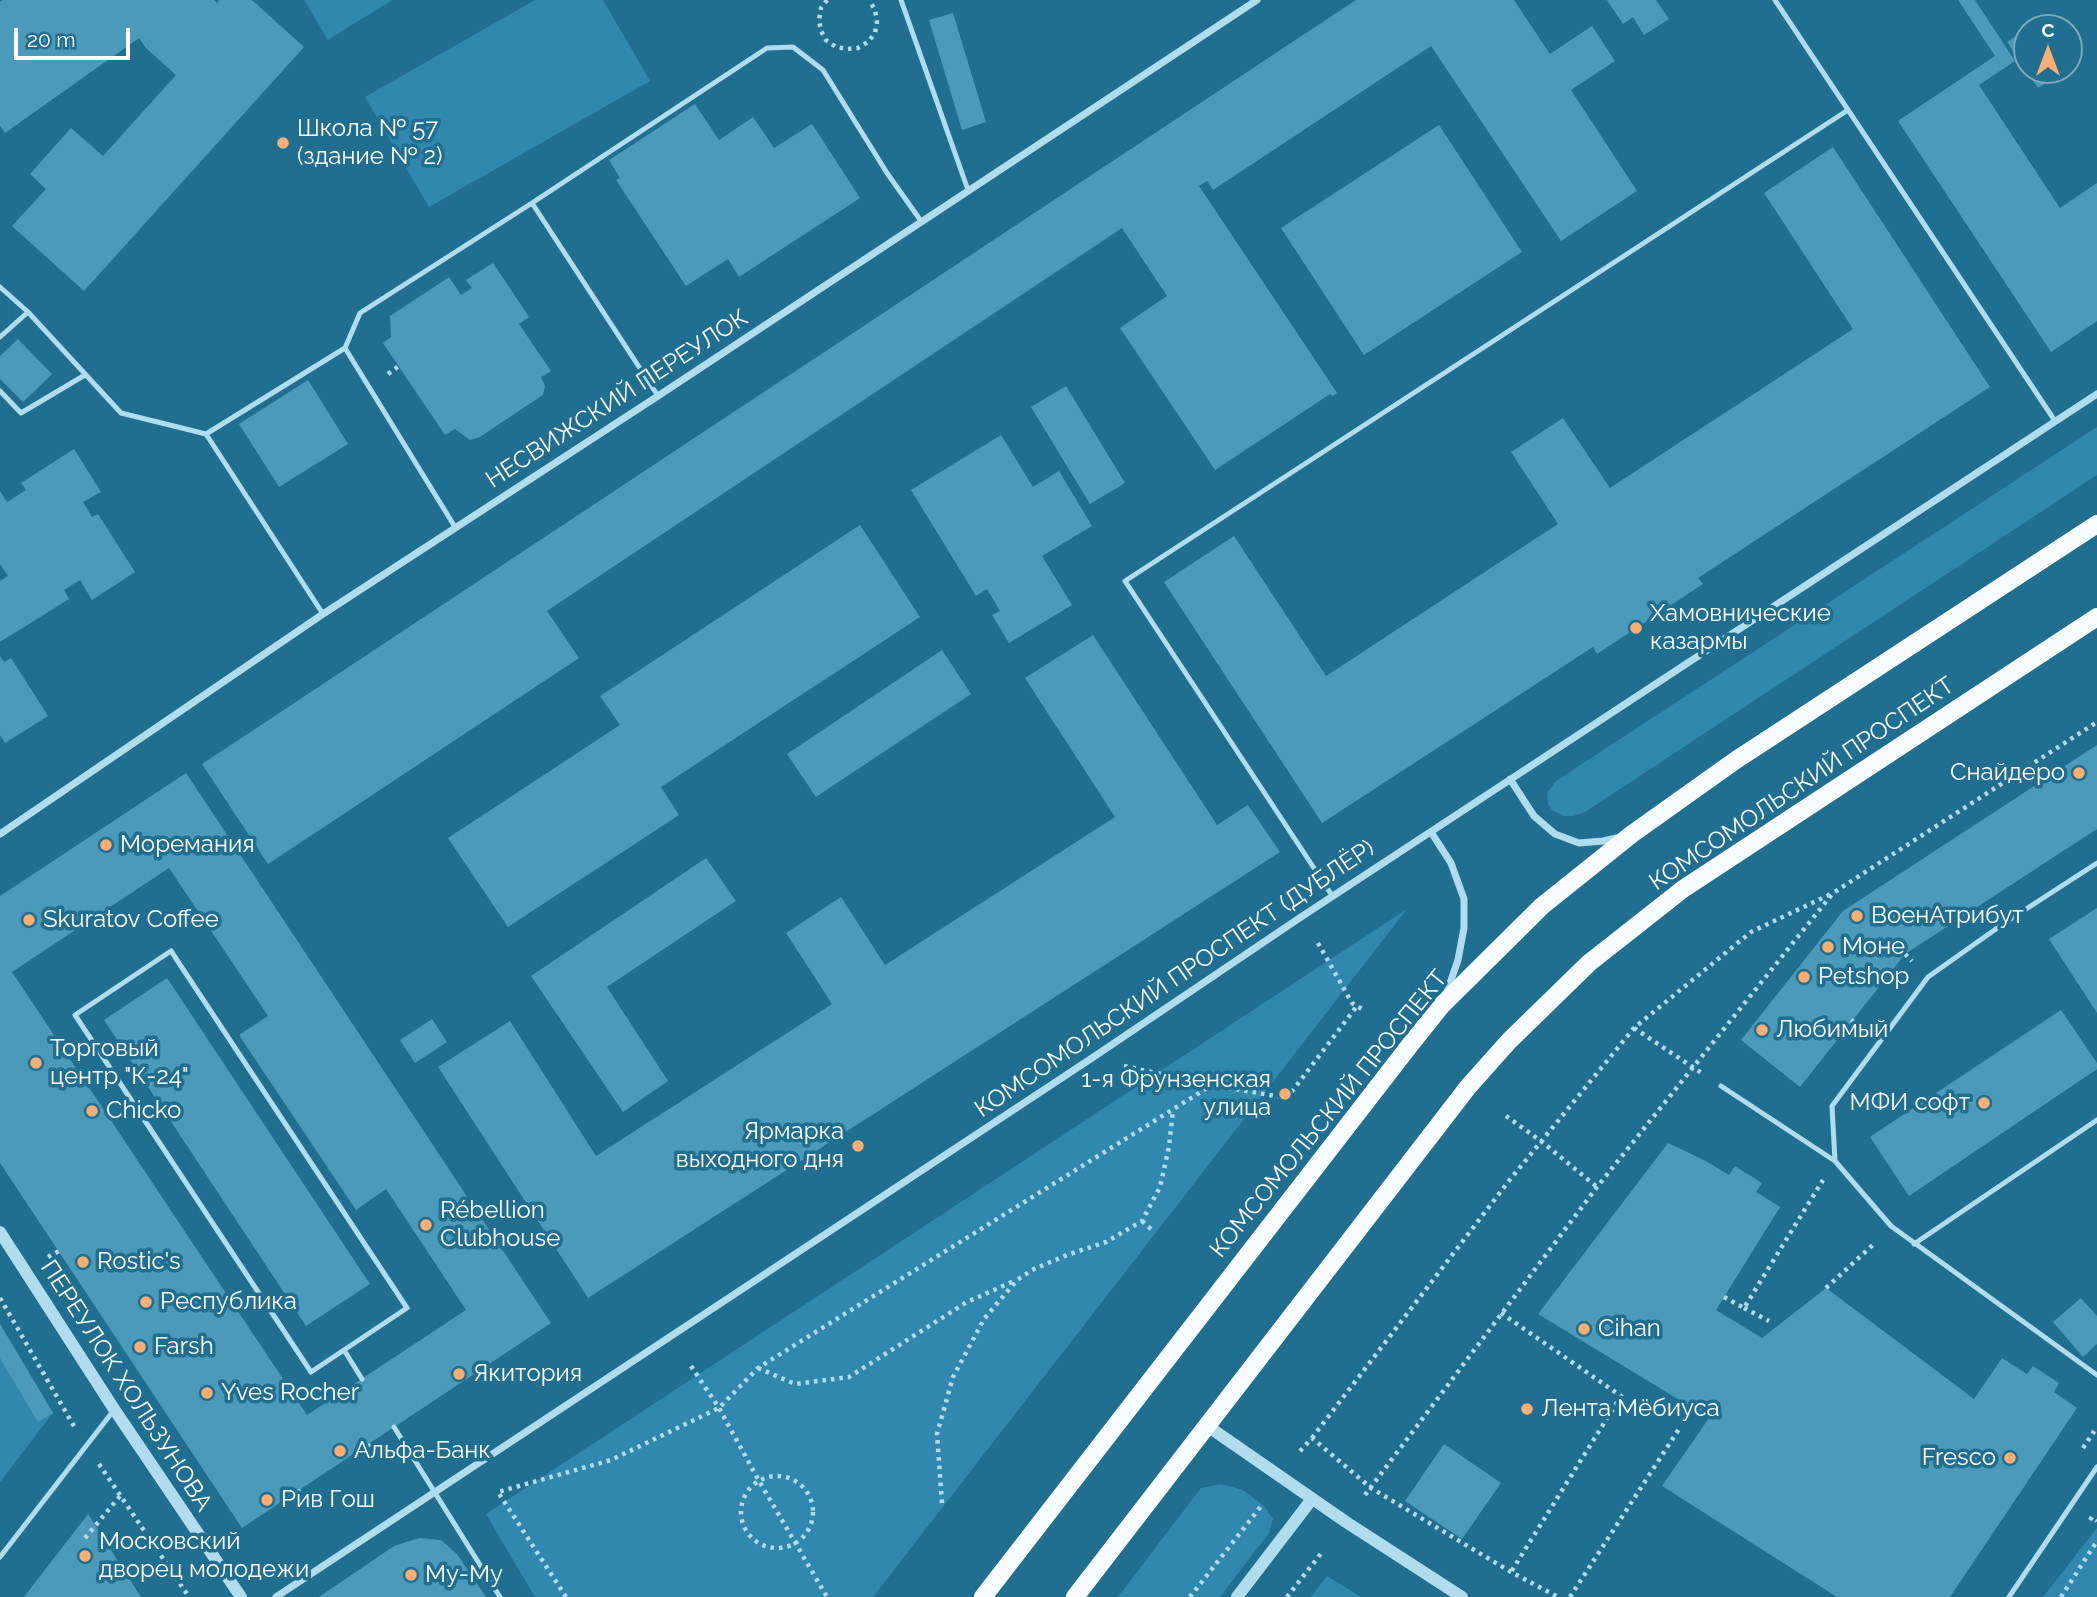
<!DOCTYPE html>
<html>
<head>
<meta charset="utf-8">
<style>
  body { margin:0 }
  #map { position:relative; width:2097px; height:1597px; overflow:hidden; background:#206f91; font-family:Raleway,sans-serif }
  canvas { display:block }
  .north { position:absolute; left:2013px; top:14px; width:70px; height:70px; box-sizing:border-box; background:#206f91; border:2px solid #79a9bd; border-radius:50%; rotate:0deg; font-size:19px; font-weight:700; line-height:28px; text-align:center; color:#fff }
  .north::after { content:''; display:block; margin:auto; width:24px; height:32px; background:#faae71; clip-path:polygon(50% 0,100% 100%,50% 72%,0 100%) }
  .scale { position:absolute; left:14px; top:28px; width:116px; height:32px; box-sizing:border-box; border:4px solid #fff; border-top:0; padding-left:9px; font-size:21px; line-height:24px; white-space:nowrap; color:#fff; -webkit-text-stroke:5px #206f91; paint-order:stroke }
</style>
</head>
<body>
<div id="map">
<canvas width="2097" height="1597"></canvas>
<div class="north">С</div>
<div class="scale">20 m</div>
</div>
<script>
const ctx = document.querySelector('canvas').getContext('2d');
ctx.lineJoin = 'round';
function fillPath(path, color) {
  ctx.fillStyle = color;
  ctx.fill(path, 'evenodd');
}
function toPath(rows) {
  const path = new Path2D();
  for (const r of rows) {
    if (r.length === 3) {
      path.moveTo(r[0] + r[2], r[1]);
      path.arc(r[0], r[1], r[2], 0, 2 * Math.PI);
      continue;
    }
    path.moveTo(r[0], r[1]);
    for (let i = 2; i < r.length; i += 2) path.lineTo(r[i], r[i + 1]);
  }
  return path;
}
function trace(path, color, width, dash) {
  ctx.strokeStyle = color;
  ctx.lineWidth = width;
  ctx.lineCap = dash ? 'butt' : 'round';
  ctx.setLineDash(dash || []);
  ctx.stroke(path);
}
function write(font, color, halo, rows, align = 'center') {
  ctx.font = font + ' Raleway,sans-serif';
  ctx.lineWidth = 7;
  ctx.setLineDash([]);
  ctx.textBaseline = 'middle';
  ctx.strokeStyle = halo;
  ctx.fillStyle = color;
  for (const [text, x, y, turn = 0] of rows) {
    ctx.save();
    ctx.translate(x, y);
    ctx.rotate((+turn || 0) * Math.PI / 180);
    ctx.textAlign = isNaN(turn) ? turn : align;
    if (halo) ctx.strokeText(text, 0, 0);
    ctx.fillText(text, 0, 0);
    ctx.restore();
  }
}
const green = toPath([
  [304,0,392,0,328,40],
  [535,0,603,0,650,81,429,207,365,97],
  [2097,427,2097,475,1585,812,1573,816,1563,816,1552,810,1548,804,1547,793,1556,781],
  [1407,909,873,1597,535,1597,486,1514],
  [0,1324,53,1413,0,1482],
  [1221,1484,1243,1490,1264,1506,1273,1519,1269,1533,1220,1597,1118,1597,1201,1488],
  [2097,1528,2097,1597,2043,1597],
  [1327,1576,1361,1597,1311,1597]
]);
const building = toPath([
  [3,0,214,0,217,3,219,0,252,0,304,47,84,291,12,226,46,189,30,174,71,128,103,156,176,75,146,48,139,38,5,133,0,126,0,2],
  [1356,0,1514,0,1550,54,1592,26,1615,61,1571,90,1637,191,1561,241,1431,46,1213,190,1207,181,1199,186,1337,393,1332,396,1330,394,1215,470,1120,328,1167,296,1122,228,547,611,579,658,268,864,202,764],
  [1607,0,1656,0,1669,19,1644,35,1633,17,1623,24],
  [1958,0,1975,0,2015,61,1979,85,2060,208,2097,183,2097,321,2051,352,1898,121,1995,56],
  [953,13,986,122,962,130,929,20],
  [2027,28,2027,70,2066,70,2038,88,2007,42],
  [695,104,719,140,753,117,774,148,812,124,860,198,739,277,728,259,686,286,616,180,620,178,609,160],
  [1439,125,1522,252,1364,355,1281,228],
  [1833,147,1990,387,1698,578,1703,584,1597,654,1593,647,1322,823,1164,582,1234,536,1326,676,1558,524,1511,452,1563,418,1610,488,1853,329,1764,193],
  [493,263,529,317,519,324,551,371,541,377,545,386,543,395,480,437,470,440,455,429,445,435,383,343,391,337,390,316,449,277,461,295,472,288,466,280],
  [18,339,52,374,23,402,0,379,0,356],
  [308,380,348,444,279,487,239,424],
  [1066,386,1125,483,1090,504,1031,407],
  [1001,435,1033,487,1059,471,1092,526,1042,556,1072,605,1009,643,992,615,1000,611,987,589,976,596,911,490],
  [74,449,101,492,83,502,92,517,98,514,135,572,92,600,80,580,64,590,69,599,0,642,0,581,8,576,0,564,0,491,7,502,26,490,21,483],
  [860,525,920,617,661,787,679,815,508,927,448,838,620,725,600,696],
  [1093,635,1217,825,1248,805,1280,852,588,1298,438,1067,510,1021,596,1156,832,1004,786,933,841,897,885,965,1115,817,1025,678],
  [942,650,971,694,816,797,787,754],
  [0,656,4,662,11,658,48,716,5,743,0,735],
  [2097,745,2097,829,1905,954,1800,1087,1741,1040,1843,911],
  [186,773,551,1323,242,1528,0,1163,0,896],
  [169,868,268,1016,239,1035,356,1210,386,1189,466,1310,307,1415,12,972],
  [706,858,736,901,607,987,668,1081,623,1112,531,976],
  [2097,908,2097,1013,2049,939],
  [167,978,370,1284,306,1326,104,1020],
  [2061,1010,2097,1063,2097,1069,1909,1196,1870,1137],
  [432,1019,447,1042,415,1063,400,1040],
  [1668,1143,1704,1160,1729,1175,1735,1166,1762,1183,1756,1192,1780,1207,1716,1310,1762,1338,1826,1288,1974,1399,2002,1358,2027,1374,2033,1366,2059,1383,2054,1392,2077,1408,1950,1597,1837,1597,1662,1486,1709,1418,1538,1314],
  [2081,1298,2097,1316,2097,1344,2083,1357,2053,1322],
  [0,1324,53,1413,38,1422,0,1358],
  [1444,1444,1501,1483,1462,1539,1405,1501],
  [88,1514,141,1597,24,1597],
  [419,1538,441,1540,457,1554,486,1597,319,1597,394,1546]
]);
const path = toPath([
  [827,0,821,8,819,20,821,31,826,40,836,47,847,49,858,48,868,42,875,33,877,22,875,10,869,0],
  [388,374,399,366],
  [1318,943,1352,1003,1365,1011],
  [1905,954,1912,961],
  [1851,1020,1865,1029],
  [1634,1028,1703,1074],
  [1124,1066,1211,1085],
  [1506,1116,1541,1141,1597,1187],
  [1142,1221,1151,1229],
  [48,1257,59,1251],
  [1826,1288,1876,1242],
  [1724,1297,1744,1308,1823,1180],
  [0,1298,75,1428],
  [1744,1308,1769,1321],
  [1501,1313,1621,1396,1511,1572],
  [691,1366,719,1408,759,1481,827,1597],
  [758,1368,795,1384,849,1377,967,1302,1014,1281],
  [1312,1438,1508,1182,1634,1028,1751,932,1831,894],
  [368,1444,376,1459],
  [2083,1448,2097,1427],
  [1300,1451,1312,1438,1371,1488,1511,1572,1558,1597],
  [99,1464,189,1597],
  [777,1512,36],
  [298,1490,307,1505],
  [1365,1495,1597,1187,1833,893,2097,722],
  [942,1503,937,1434,953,1377,984,1319,1017,1280,1034,1269,1067,1255,1106,1242,1142,1221,1160,1187,1169,1147,1173,1110],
  [2090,1520,2092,1517,2097,1521],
  [85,1538,120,1496],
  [566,1597,498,1492,611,1460,719,1408,758,1368,1212,1085,1287,1098,1357,1006],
  [1190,1597,1262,1505],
  [1287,1597,1323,1551],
  [1570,1597,1679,1429],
  [2061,1597,2097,1541]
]);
const service = toPath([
  [901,0,968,190],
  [1775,0,2055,421],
  [532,203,767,48,793,47,823,70,887,173,921,221],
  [0,287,28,312,121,413,206,434],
  [0,337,28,312],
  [345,348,360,313,532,203,658,396],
  [0,391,21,413,85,375],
  [323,614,206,434,345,348,455,527],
  [2097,863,2003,924,1928,977,1832,1106,1835,1161,1891,1226,2097,1375],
  [1333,897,1125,581,1848,110],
  [1721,1086,1835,1161],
  [1914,1244,2097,1120],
  [344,1350,407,1308,171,951,75,1015,311,1372,344,1350,362,1379],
  [394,1427,500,1597],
  [0,1557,114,1410],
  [2009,1597,2097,1467]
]);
const minor = toPath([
  [1510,779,1534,816,1555,834,1579,843,1603,841,1621,837],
  [1431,832,1451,863,1464,899,1464,928,1458,960,1446,995],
  [0,834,323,614,658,396,1257,0],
  [276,1597,1092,1058,1301,917,2097,394]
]);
const tertiary = toPath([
  [0,1232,114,1409,241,1597],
  [1206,1425,1346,1522,1462,1597],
  [1237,1597,1312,1499]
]);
const primary = toPath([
  [983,1597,1410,1045,1442,1005,1542,906,1632,834,1736,760,2097,524],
  [1075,1597,1468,1087,1509,1041,1589,963,1683,889,2097,617]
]);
const markers = [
  [283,143,7,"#faae71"],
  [1636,628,7,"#faae71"],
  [2079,773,7,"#faae71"],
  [106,845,7,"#faae71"],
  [1857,916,7,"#faae71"],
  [29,920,7,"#faae71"],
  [1828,947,7,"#faae71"],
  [1804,977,7,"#faae71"],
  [1762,1030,7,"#faae71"],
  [36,1063,7,"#faae71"],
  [1285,1094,7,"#faae71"],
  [1984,1103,7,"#faae71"],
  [92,1111,7,"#faae71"],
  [858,1146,7,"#faae71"],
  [426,1225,7,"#faae71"],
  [83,1262,7,"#faae71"],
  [146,1302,7,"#faae71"],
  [1584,1329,7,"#faae71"],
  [140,1347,7,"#faae71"],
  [459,1374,7,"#faae71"],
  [207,1393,7,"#faae71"],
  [1527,1409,7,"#faae71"],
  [340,1451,7,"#faae71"],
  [2010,1458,7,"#faae71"],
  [267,1500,7,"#faae71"],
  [85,1556,7,"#faae71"],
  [411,1575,7,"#faae71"]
];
const poiNames = [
  ["Школа № 57",297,129],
  ["(здание № 2)",297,157],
  ["Хамовнические",1650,614],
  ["казармы",1650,642],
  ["Снайдеро",2065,773,"right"],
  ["Моремания",120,845],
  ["ВоенАтрибут",1871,916],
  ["Skuratov Coffee",43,920],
  ["Моне",1842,947],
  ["Petshop",1818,977],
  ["Любимый",1776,1030],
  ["Торговый",50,1049],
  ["центр \"К-24\"",50,1077],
  ["1-я Фрунзенская",1271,1080,"right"],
  ["улица",1271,1108,"right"],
  ["МФИ софт",1970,1103,"right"],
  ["Chicko",106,1111],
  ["Ярмарка",844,1132,"right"],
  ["выходного дня",844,1160,"right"],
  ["Rébellion",440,1211],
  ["Clubhouse",440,1239],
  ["Rostic's",97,1262],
  ["Республика",160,1302],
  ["Cihan",1598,1329],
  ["Farsh",154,1347],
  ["Якитория",473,1374],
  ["Yves Rocher",221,1393],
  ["Лента Мёбиуса",1541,1409],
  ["Альфа-Банк",354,1451],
  ["Fresco",1996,1458,"right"],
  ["Рив Гош",281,1500],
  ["Московский",99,1542],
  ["дворец молодежи",99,1570],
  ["Му-Му",425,1575]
];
const streetNames = [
  ["НЕСВИЖСКИЙ ПЕРЕУЛОК",617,399,-33],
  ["КОМСОМОЛЬСКИЙ ПРОСПЕКТ",1802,784,-34],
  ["КОМСОМОЛЬСКИЙ ПРОСПЕКТ (ДУБЛЁР)",1175,979,-34],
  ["КОМСОМОЛЬСКИЙ ПРОСПЕКТ",1329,1114,-51],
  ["ПЕРЕУЛОК ХОЛЬЗУНОВА",126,1386,57]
];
fillPath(green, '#3089ac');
fillPath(building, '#4c9ab9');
trace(path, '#b0dced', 4.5, [3.5, 5]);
trace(service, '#b0dced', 5);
trace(minor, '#b0dced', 7);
trace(tertiary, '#b0dced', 12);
trace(primary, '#f7fcff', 18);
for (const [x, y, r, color] of markers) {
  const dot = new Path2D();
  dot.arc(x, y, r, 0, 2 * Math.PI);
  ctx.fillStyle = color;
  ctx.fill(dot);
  trace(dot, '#206f91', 2.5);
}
write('24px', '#fff', '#206f91', poiNames, 'left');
write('24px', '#fff', '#206f91', streetNames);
</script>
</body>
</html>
